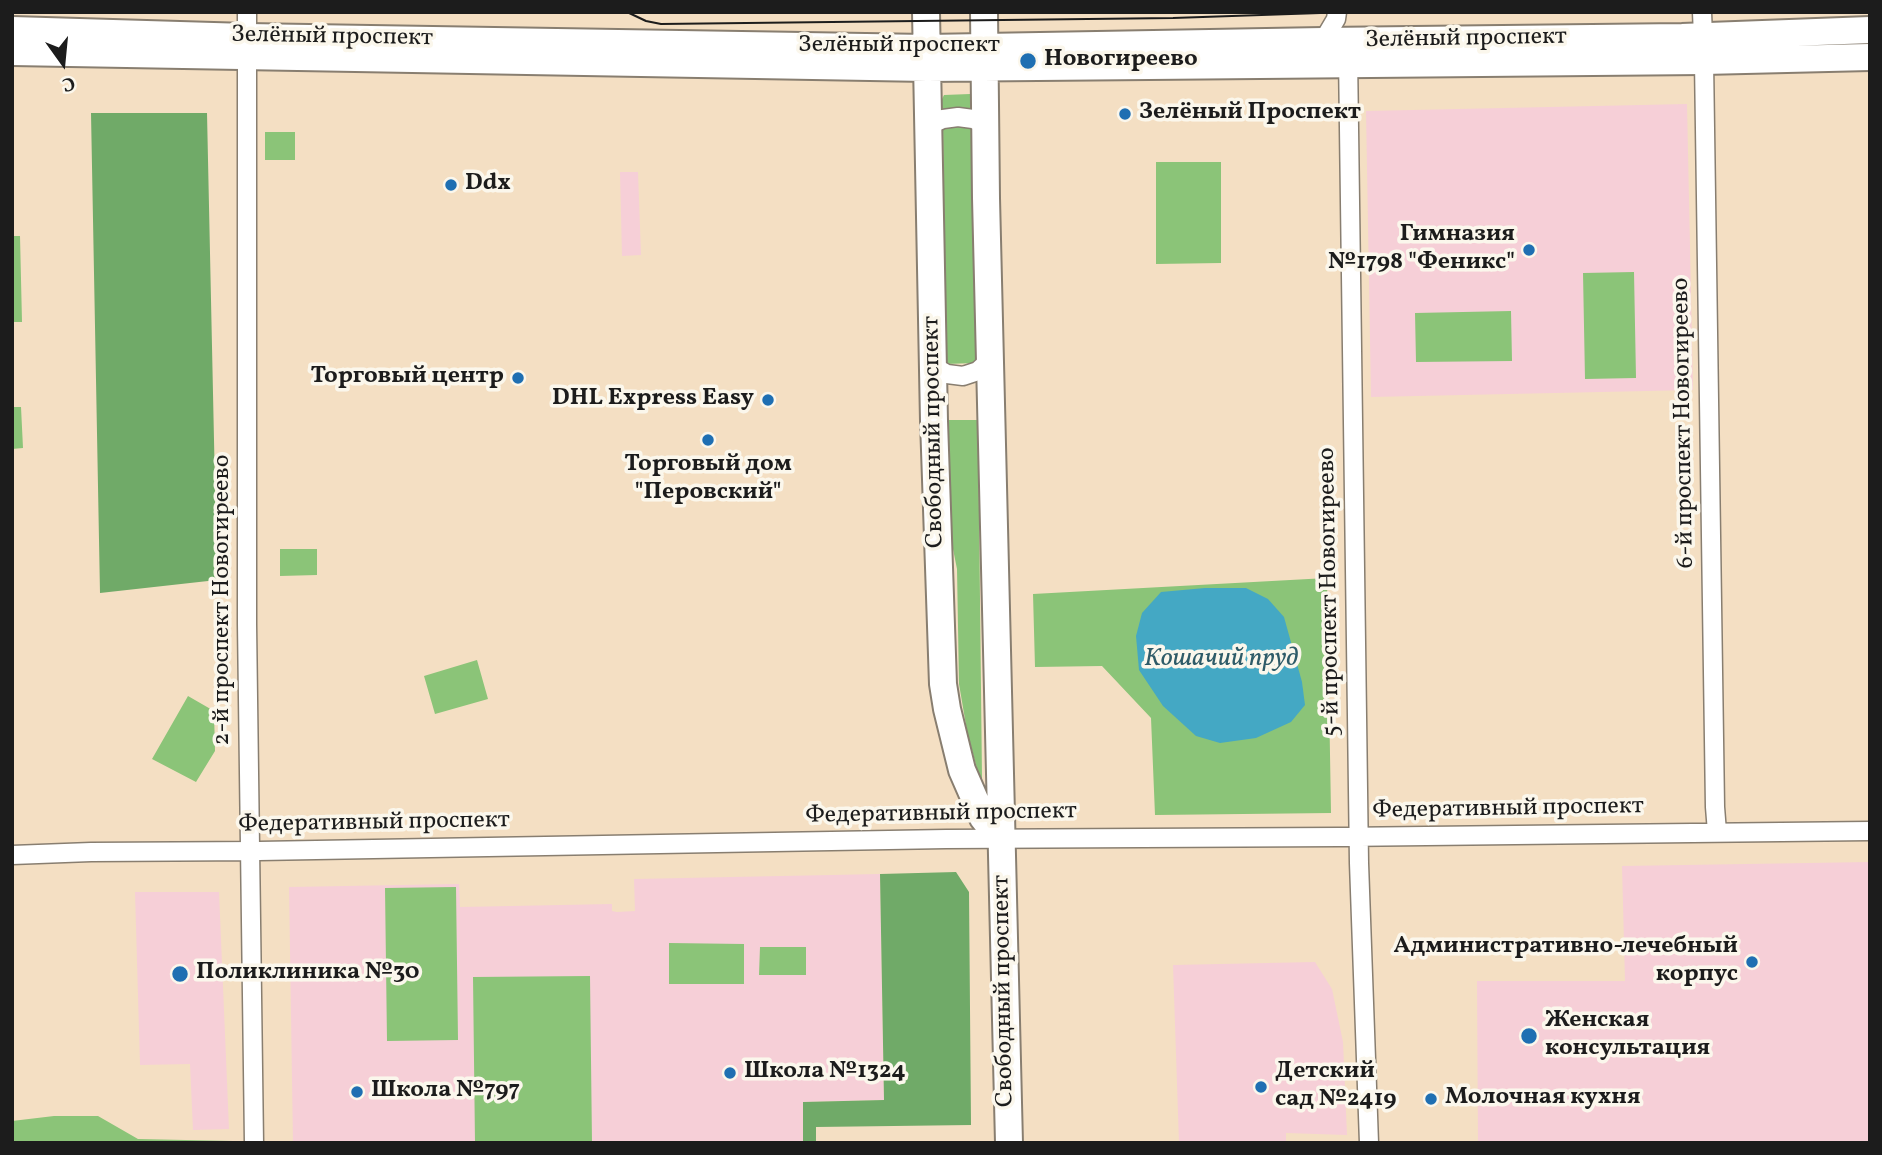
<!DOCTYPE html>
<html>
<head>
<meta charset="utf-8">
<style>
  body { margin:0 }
  #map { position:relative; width:1882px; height:1155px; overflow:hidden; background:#f4dfc3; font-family:Vollkorn,serif }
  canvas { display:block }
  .frame { position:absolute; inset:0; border:14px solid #1c1c1c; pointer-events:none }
  .north { position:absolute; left:28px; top:28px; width:70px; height:70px; -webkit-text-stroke:5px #fbf7ec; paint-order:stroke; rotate:165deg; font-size:19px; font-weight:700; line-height:28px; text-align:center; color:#1c1c1c }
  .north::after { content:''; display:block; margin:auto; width:24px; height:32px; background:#1c1c1c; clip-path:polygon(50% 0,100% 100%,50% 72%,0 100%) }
</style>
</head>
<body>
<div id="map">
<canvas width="1882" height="1155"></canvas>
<div class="frame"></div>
<div class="north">С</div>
</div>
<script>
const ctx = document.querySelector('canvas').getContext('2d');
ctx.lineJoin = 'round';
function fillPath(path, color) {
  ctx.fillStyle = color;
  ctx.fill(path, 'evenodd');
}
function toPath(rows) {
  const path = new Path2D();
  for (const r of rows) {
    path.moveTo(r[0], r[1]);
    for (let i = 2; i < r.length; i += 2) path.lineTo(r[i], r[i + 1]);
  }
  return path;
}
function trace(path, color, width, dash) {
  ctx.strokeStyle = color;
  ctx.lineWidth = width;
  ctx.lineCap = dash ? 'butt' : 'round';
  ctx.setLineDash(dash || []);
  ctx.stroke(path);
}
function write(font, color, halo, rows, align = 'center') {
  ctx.font = font + ' Vollkorn,serif';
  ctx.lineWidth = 7;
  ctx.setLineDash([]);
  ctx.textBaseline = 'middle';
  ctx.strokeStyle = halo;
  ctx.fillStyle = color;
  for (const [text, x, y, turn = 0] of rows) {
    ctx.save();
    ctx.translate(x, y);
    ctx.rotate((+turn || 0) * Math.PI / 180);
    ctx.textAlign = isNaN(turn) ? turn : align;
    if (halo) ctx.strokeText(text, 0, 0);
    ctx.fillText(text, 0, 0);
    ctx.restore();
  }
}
const built = toPath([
  [1687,104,1693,390,1371,397,1366,111],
  [620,172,638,172,641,255,622,256],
  [1870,862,1870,1143,1478,1143,1477,981,1625,981,1622,866],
  [880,874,884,1100,803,1102,803,1143,293,1143,289,887,459,884,460,907,612,904,612,911,617,912,635,911,634,879],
  [135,892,219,892,229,1129,193,1130,190,1064,140,1065],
  [1315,962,1332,989,1343,1042,1347,1135,1286,1133,1286,1143,1179,1143,1173,965]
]);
const green = toPath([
  [970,94,972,113,942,115,941,101,944,95],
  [958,123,972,126,976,363,945,364,943,126],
  [265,132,295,132,295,160,265,160],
  [1156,162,1221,162,1221,263,1156,264],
  [12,236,20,236,22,322,12,322],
  [1634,272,1636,378,1585,379,1583,273],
  [1511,311,1512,361,1416,362,1415,313],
  [12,407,21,407,23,448,12,449],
  [946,420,978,420,982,779,980,780,967,731,959,684,957,569,947,519],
  [280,549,317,549,317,575,280,576],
  [1327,578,1331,813,1155,815,1151,718,1102,666,1035,667,1033,594],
  [477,660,488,699,435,714,424,676],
  [188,696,214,711,215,751,196,782,152,759],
  [456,887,458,1040,387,1041,385,888],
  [669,943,744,944,744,984,669,984],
  [760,947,806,947,806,975,759,975],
  [590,976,592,1143,475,1143,473,977],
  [54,1116,98,1116,138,1139,233,1141,233,1143,12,1143,12,1121]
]);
const forest = toPath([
  [91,113,207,113,217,580,100,593],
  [956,872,969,892,971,1125,816,1127,816,1143,803,1143,803,1102,884,1100,880,874]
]);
const water = toPath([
  [1205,588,1246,588,1268,599,1284,617,1302,682,1305,705,1291,722,1256,738,1220,743,1196,736,1163,706,1139,670,1136,636,1142,613,1161,592]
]);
const minor = toPath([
  [247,12,247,624,254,1143],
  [1702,12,1704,61,1715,807,1717,832],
  [1323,41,1336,19,1337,12],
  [1348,55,1359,863,1369,1143],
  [929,125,943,119,958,117,973,119,986,124],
  [933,366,947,374,963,376,978,371,990,360],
  [12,855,91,852,259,851,946,839,1338,837,1870,831]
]);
const secondary = toPath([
  [926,12,934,421,943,684,947,709,962,770,983,818,994,832,1001,838],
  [984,12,986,198,1009,1143],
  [12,30,247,37,927,48,1323,41,1682,37,1870,30],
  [12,52,927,68,1704,61,1870,57]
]);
const tram = toPath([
  [627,12,646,21,661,24,1173,18,1350,12]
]);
const markers = [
  [1028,61,9,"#1f6fb2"],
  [1125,114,7,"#1f6fb2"],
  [451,185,7,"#1f6fb2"],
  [1529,250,7,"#1f6fb2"],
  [518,378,7,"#1f6fb2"],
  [768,400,7,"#1f6fb2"],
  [708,440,7,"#1f6fb2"],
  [1752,962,7,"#1f6fb2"],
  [180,974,9,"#1f6fb2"],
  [1529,1036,9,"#1f6fb2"],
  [730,1073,7,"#1f6fb2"],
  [1261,1087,7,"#1f6fb2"],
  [357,1092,7,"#1f6fb2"],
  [1431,1099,7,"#1f6fb2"]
];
const streetNames = [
  ["Зелёный проспект",332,38,1],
  ["Зелёный проспект",1466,40,-1],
  ["Зелёный проспект",899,47],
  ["6-й проспект Новогиреево",1685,423,-91],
  ["Свободный проспект",935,432,-91],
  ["5-й проспект Новогиреево",1331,592,-91],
  ["2-й проспект Новогиреево",224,600,-90],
  ["Федеративный проспект",1508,810,-1],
  ["Федеративный проспект",941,815,-1],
  ["Федеративный проспект",374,824,-1],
  ["Свободный проспект",1005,991,-91]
];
const poiNames = [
  ["Новогиреево",1044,61],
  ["Зелёный Проспект",1139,114],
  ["Ddx",465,185],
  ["Гимназия",1515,236,"right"],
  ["№1798 \"Феникс\"",1515,264,"right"],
  ["Торговый центр",504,378,"right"],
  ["DHL Express Easy",754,400,"right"],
  ["Торговый дом",708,466,"center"],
  ["\"Перовский\"",708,494,"center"],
  ["Административно-лечебный",1738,948,"right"],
  ["корпус",1738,976,"right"],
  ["Поликлиника №30",196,974],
  ["Женская",1545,1022],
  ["консультация",1545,1050],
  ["Школа №1324",744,1073],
  ["Детский",1275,1073],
  ["сад №2419",1275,1101],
  ["Школа №797",371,1092],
  ["Молочная кухня",1445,1099]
];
const waterNames = [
  ["Кошачий пруд",1221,660]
];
fillPath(built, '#f6cfd7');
fillPath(green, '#8bc478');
fillPath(forest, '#70aa68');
fillPath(water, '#44a8c4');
trace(minor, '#887e70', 21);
trace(secondary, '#887e70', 30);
trace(minor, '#fff', 18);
trace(secondary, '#fff', 26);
trace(tram, '#1c1c1c', 2);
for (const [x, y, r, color] of markers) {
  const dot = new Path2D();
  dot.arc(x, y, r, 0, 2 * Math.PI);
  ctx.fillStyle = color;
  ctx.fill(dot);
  trace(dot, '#fbf7ec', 2.5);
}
write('24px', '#1c1c1c', '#fbf7ec', streetNames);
write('bold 24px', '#1c1c1c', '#fbf7ec', poiNames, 'left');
write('italic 26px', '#2e5b68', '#fbf7ec', waterNames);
</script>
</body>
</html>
